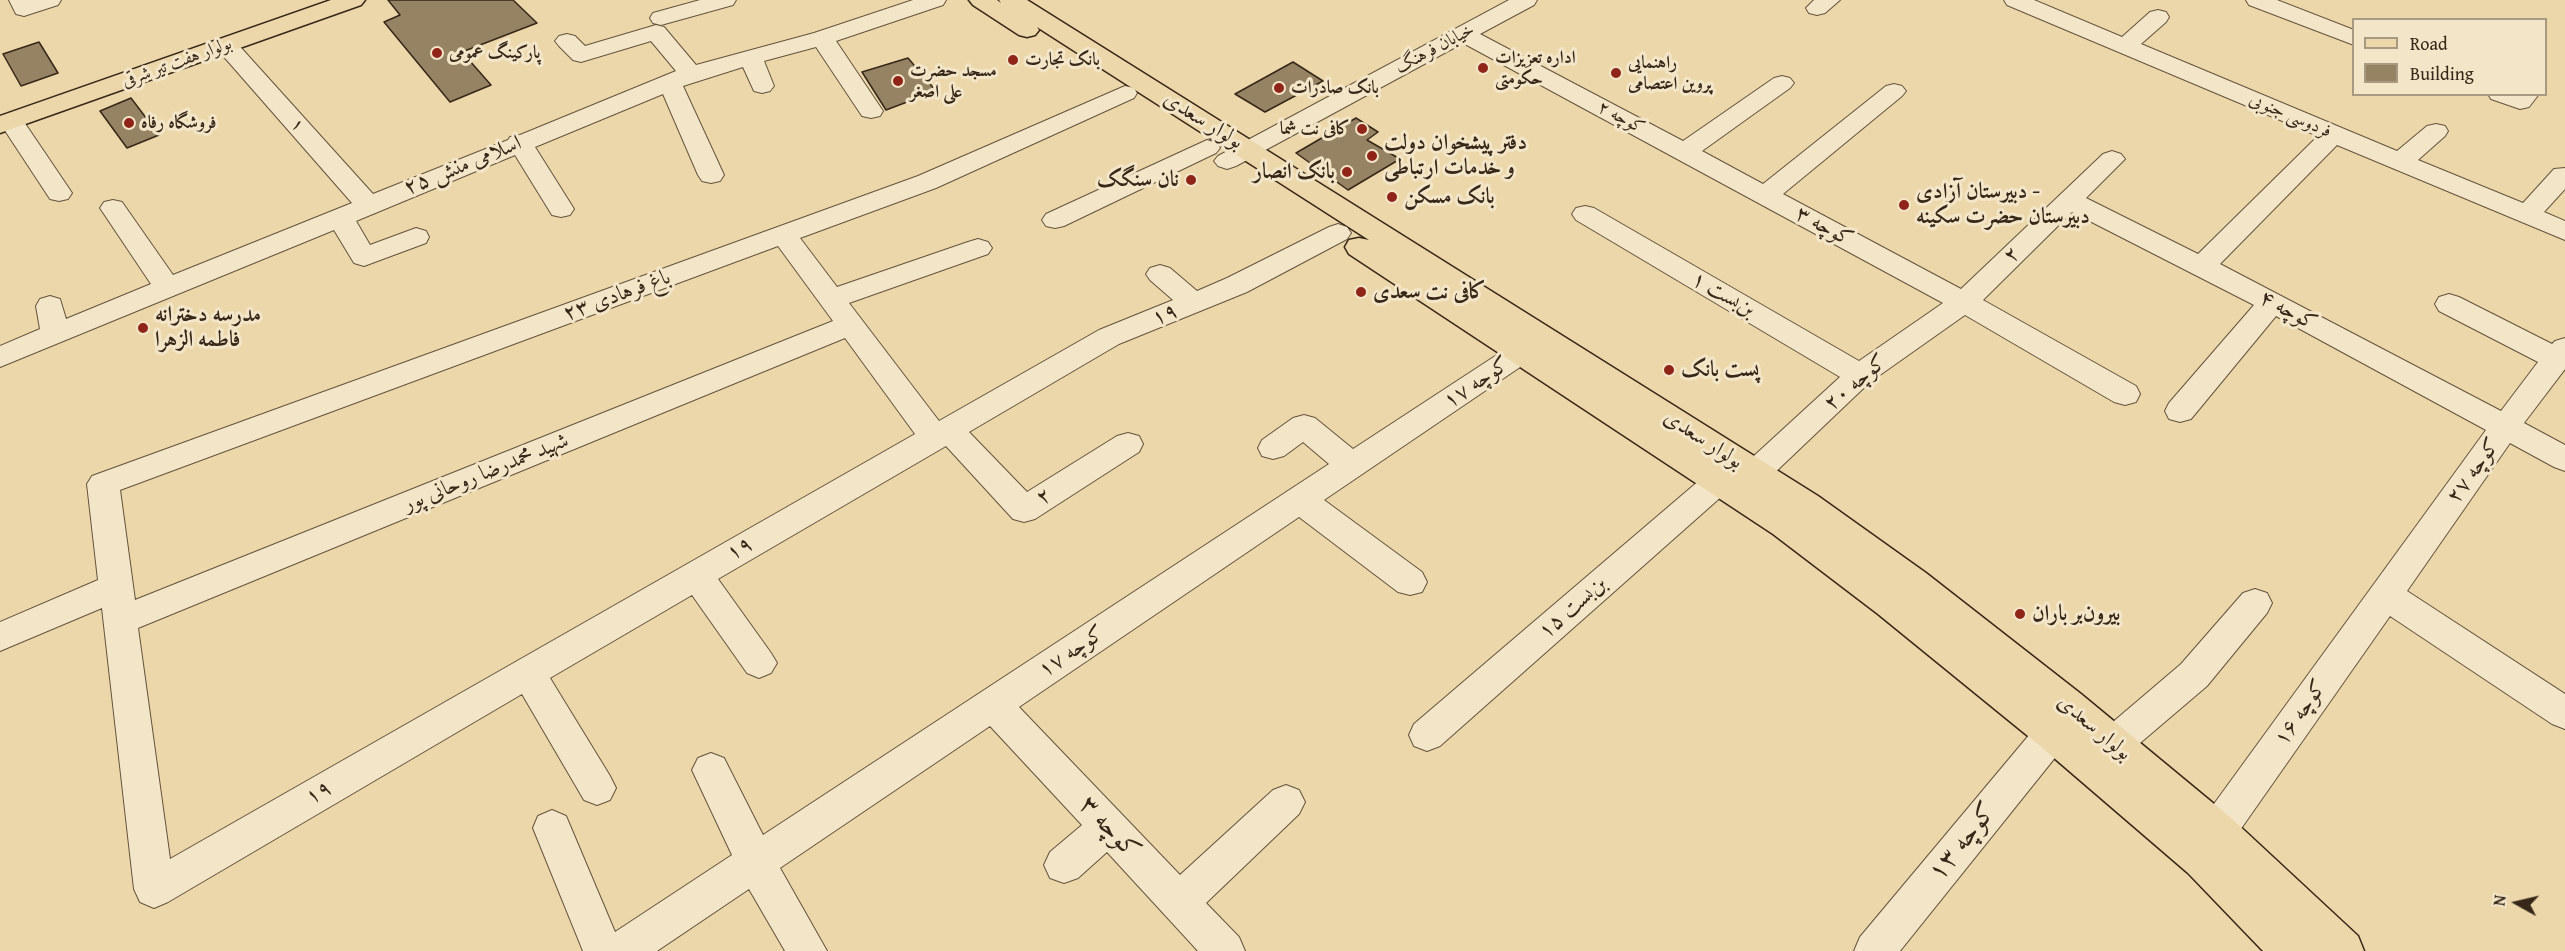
<!DOCTYPE html>
<html>
<head>
<meta charset="utf-8">
<style>
  body { margin:0 }
  #map { position:relative; width:2565px; height:951px; overflow:hidden; background:#ecd7aa; font-family:"Gentium Book Plus",serif }
  canvas { display:block }
  .legend { position:absolute; left:2352px; top:18px; width:195px; height:78px; box-sizing:border-box; background:#f3e5c8; border:2px solid #a79982; margin:0; padding:8px 10px; list-style:none; font-size:18px; color:#362718 }
  .legend li { display:flex; align-items:center; gap:12px; height:30px }
  .legend b { width:30px; border:2px solid #a79982 }
  .north { position:absolute; left:2487px; top:873px; width:60px; height:60px; -webkit-text-stroke:4px #f3e5c8; paint-order:stroke; rotate:278deg; font-size:16px; font-weight:700; line-height:24px; text-align:center; color:#362718 }
  .north::after { content:''; display:block; margin:auto; width:21px; height:27px; background:#362718; clip-path:polygon(50% 0,100% 100%,50% 72%,0 100%) }
</style>
</head>
<body>
<div id="map">
<canvas width="2565" height="951"></canvas>
<ul class="legend">
<li><b style="height:8px;background:#ecd7aa"></b>Road</li>
<li><b style="height:16px;background:#958364"></b>Building</li>
</ul>
<div class="north">N</div>
</div>
<script>
const ctx = document.querySelector('canvas').getContext('2d');
ctx.lineJoin = 'round';
function fillPath(path, color) {
  ctx.fillStyle = color;
  ctx.fill(path, 'evenodd');
}
function toPath(rows) {
  const path = new Path2D();
  for (const r of rows) {
    path.moveTo(r[0], r[1]);
    for (let i = 2; i < r.length; i += 2) path.lineTo(r[i], r[i + 1]);
  }
  return path;
}
function trace(path, color, width, dash) {
  ctx.strokeStyle = color;
  ctx.lineWidth = width;
  ctx.lineCap = dash ? 'butt' : 'round';
  ctx.setLineDash(dash || []);
  ctx.stroke(path);
}
function write(font, color, halo, rows, align = 'center') {
  ctx.font = font + ' "Gentium Book Plus",Amiri,serif';
  ctx.lineWidth = 6;
  ctx.setLineDash([]);
  ctx.textBaseline = 'middle';
  ctx.strokeStyle = halo;
  ctx.fillStyle = color;
  for (const [text, x, y, turn = 0] of rows) {
    ctx.save();
    ctx.translate(x, y);
    ctx.rotate((+turn || 0) * Math.PI / 180);
    ctx.textAlign = isNaN(turn) ? turn : align;
    if (halo) ctx.strokeText(text, 0, 0);
    ctx.fillText(text, 0, 0);
    ctx.restore();
  }
}
const building = toPath([
  [388,0,513,0,537,23,462,52,491,85,450,102,384,22,400,15,388,0],
  [39,42,58,73,21,86,3,54,39,42],
  [908,58,936,91,886,110,862,72,908,58],
  [1293,62,1323,81,1265,112,1235,94,1293,62],
  [131,98,159,135,127,148,100,111,131,98],
  [1356,118,1378,132,1367,140,1400,159,1348,190,1296,153,1356,118]
]);
const minor = toPath([
  [9,0,61,0,58,5,24,16,16,14,9,0],
  [700,0,736,0,733,5,661,25,653,23,650,18,653,13,700,0],
  [913,0,946,0,943,5,836,41,883,111,880,116,871,118,862,116,816,47,764,61,774,86,770,91,762,93,754,91,743,67,683,86,724,175,720,181,711,183,702,181,698,175,663,94,535,147,574,209,570,215,561,217,552,215,515,155,356,221,370,245,416,228,426,231,429,237,426,243,364,266,354,263,334,230,0,367,0,346,40,329,36,306,40,299,50,296,60,299,66,319,151,284,100,208,104,202,113,200,122,202,173,275,352,203,218,50,214,45,218,40,226,38,234,40,373,194,508,140,510,137,520,135,676,71,651,41,581,62,573,60,559,46,555,41,559,36,567,34,575,36,585,46,656,25,664,27,696,65,814,33,913,0],
  [1509,0,1537,0,1534,5,1480,34,1683,141,1774,78,1782,76,1790,78,1794,83,1790,88,1702,151,1763,184,1886,86,1894,84,1902,86,1906,91,1902,96,1783,194,1961,289,2103,154,2112,151,2121,154,2125,159,2086,198,2198,254,2318,136,2007,5,2004,0,2034,0,2122,37,2150,12,2158,10,2166,12,2169,17,2166,22,2141,44,2397,151,2427,126,2436,124,2445,126,2448,131,2445,136,2418,160,2523,203,2554,169,2565,168,2565,189,2544,212,2565,221,2565,240,2337,145,2220,264,2501,411,2538,362,2439,311,2435,304,2439,297,2449,294,2459,297,2552,344,2555,341,2565,338,2565,369,2524,423,2565,445,2565,471,2554,467,2510,443,2407,591,2565,694,2565,729,2552,724,2390,616,2231,843,2217,849,2203,843,2198,831,2203,819,2486,430,2276,316,2191,419,2180,422,2169,419,2165,411,2169,403,2254,305,2072,212,1983,300,2136,386,2140,394,2136,402,2125,405,2114,402,1965,315,1870,382,1766,481,1755,485,1744,481,1739,473,1744,465,1840,377,1576,220,1572,214,1576,208,1585,206,1594,208,1859,361,1943,303,1463,43,1236,166,1227,169,1218,166,1214,161,1218,156,1509,0],
  [1814,0,1840,0,1825,13,1817,15,1809,13,1806,8,1814,0],
  [2246,0,2277,0,2354,30,2354,45,2249,5,2246,0],
  [1125,86,1134,88,1137,93,1134,98,936,188,800,238,837,287,968,242,978,239,988,242,992,248,988,254,849,303,939,421,1099,330,1173,300,1150,280,1146,274,1150,268,1160,265,1170,268,1197,291,1227,278,1329,227,1338,224,1347,227,1351,233,1347,239,1247,292,1119,344,969,432,1027,492,1117,436,1128,433,1139,436,1143,444,1139,452,1035,519,1024,522,1013,519,946,446,718,579,771,653,777,663,771,673,759,678,747,673,692,595,550,678,610,776,616,788,610,800,597,805,584,800,522,694,168,902,154,908,140,902,134,889,102,608,0,651,0,622,98,580,87,484,92,476,918,176,1125,86],
  [778,246,833,321,135,600,120,490,778,246],
  [845,338,915,434,170,859,138,628,845,338],
  [2488,94,2539,94,2529,107,2520,109,2491,99,2488,94],
  [11,114,20,116,68,187,72,193,68,199,59,201,50,199,0,123,2,116,11,114],
  [1207,140,1216,143,1220,148,1216,153,1064,226,1055,228,1046,226,1042,220,1046,214,1207,140],
  [1522,342,1532,345,1537,352,1532,359,1324,500,1422,572,1427,582,1422,592,1410,595,1398,592,1299,517,1019,707,1180,875,1273,790,1286,785,1299,790,1305,802,1299,814,1206,903,1239,937,1245,951,1198,951,1107,852,1078,878,1064,883,1050,878,1044,865,1050,852,1082,825,990,726,780,868,827,951,785,951,749,889,657,951,583,951,533,828,538,816,552,810,566,816,615,932,732,855,692,770,698,758,711,753,724,758,763,835,1329,464,1303,442,1284,456,1273,459,1262,456,1258,448,1262,440,1293,418,1304,415,1315,418,1353,449,1512,345,1522,342],
  [1719,469,1730,473,1735,481,1730,489,1440,746,1427,751,1414,746,1409,735,1414,724,1708,473,1719,469],
  [2255,589,2267,593,2272,603,2267,613,2207,686,2126,755,2113,760,2100,755,2095,744,2100,733,2181,664,2243,593,2255,589],
  [2053,717,2066,722,2071,733,2066,744,1900,951,1854,951,1860,937,2040,722,2053,717]
]);
const major = toPath([
  [331,0,365,0,361,5,0,133,0,116,331,0],
  [969,0,997,0,1001,3,999,0,1027,0,1818,496,1926,573,2081,694,2231,818,2358,936,2364,951,2263,951,2188,873,2039,745,1878,614,1773,534,1349,254,1345,247,1349,240,1359,238,1369,240,1037,27,1039,30,1035,35,1027,37,1019,35,973,5,969,0]
]);
const markers = [
  [437,53,6,"#8f2418"],
  [1013,60,6,"#8f2418"],
  [1483,68,6,"#8f2418"],
  [1616,73,6,"#8f2418"],
  [898,81,6,"#8f2418"],
  [1279,88,6,"#8f2418"],
  [129,123,6,"#8f2418"],
  [1362,129,6,"#8f2418"],
  [1372,156,6,"#8f2418"],
  [1347,172,6,"#8f2418"],
  [1191,180,6,"#8f2418"],
  [1392,197,6,"#8f2418"],
  [1904,205,6,"#8f2418"],
  [1361,292,6,"#8f2418"],
  [143,328,6,"#8f2418"],
  [1669,370,6,"#8f2418"],
  [2020,614,6,"#8f2418"]
];
const farStreetnames = [
  ["خیابان فرهنگ",1435,49,-28],
  ["بولوار هفت تیر شرقی",177,63,-20],
  ["فردوسی جنوبی",2290,116,23],
  ["کوچه ۲",1621,118,28],
  ["۱",297,125,49]
];
const farPoinames = [
  ["پارکینگ عمومی",449,53],
  ["اداره تعزیزات",1495,58],
  ["حکومتی",1495,79],
  ["بانک تجارت",1025,60],
  ["راهنمایی",1628,63],
  ["پروین اعتصامی",1628,84],
  ["مسجد حضرت",910,71],
  ["علی اصغر",910,92],
  ["بانک صادرات",1291,88],
  ["فروشگاه رفاه",141,123],
  ["کافی نت شما",1350,129,"right"]
];
const streetNames = [
  ["بولوار سعدی",1203,121,32],
  ["اسلامی منش ۲۵",463,166,-22],
  ["کوچه ۳",1824,227,28],
  ["۲",2012,255,-44],
  ["بن‌بست ۱",1723,295,30],
  ["باغ فرهادی ۲۳",617,296,-20],
  ["کوچه ۴",2288,311,28],
  ["۱۹",1165,315,-22],
  ["کوچه ۱۷",1477,383,-34],
  ["کوچه ۲۰",1856,383,-40],
  ["بولوار سعدی",1703,440,33],
  ["کوچه ۲۷",2474,471,-54],
  ["شهید محمدرضا روحانی پور",486,473,-22],
  ["۲",1044,497,-32],
  ["۱۹",740,549,-30],
  ["بن‌بست ۱۵",1573,608,-41],
  ["کوچه ۱۷",1072,652,-34],
  ["کوچه ۱۶",2301,713,-55],
  ["بولوار سعدی",2094,728,40],
  ["۱۹",319,793,-30]
];
const poiNames = [
  ["دفتر پیشخوان دولت",1384,143],
  ["و خدمات ارتباطی",1384,168],
  ["بانک انصار",1335,172,"right"],
  ["نان سنگک",1179,180,"right"],
  ["دبیرستان آزادی -",1916,192],
  ["دبیرستان حضرت سکینه",1916,217],
  ["بانک مسکن",1404,197],
  ["کافی نت سعدی",1373,292],
  ["مدرسه دخترانه",155,315],
  ["فاطمه الزهرا",155,340],
  ["پست بانک",1681,370],
  ["بیرون‌بر باران",2032,614]
];
const nearStreetnames = [
  ["کوچه ۳",1109,828,47],
  ["کوچه ۱۳",1963,842,-51]
];
fillPath(building, '#958364');
trace(building, '#362718', 1.5);
trace(minor, '#64533c', 2);
trace(major, '#362718', 3);
fillPath(minor, '#f3e5c8');
fillPath(major, '#ecd7aa');
for (const [x, y, r, color] of markers) {
  const dot = new Path2D();
  dot.arc(x, y, r, 0, 2 * Math.PI);
  ctx.fillStyle = color;
  ctx.fill(dot);
  trace(dot, '#f3e5c8', 2);
}
write('18px', '#362718', '#f3e5c8', farStreetnames);
write('bold 18px', '#362718', '#f3e5c8', farPoinames, 'left');
write('22px', '#362718', '#f3e5c8', streetNames);
write('bold 22px', '#362718', '#f3e5c8', poiNames, 'left');
write('27px', '#362718', '#f3e5c8', nearStreetnames);
</script>
</body>
</html>
